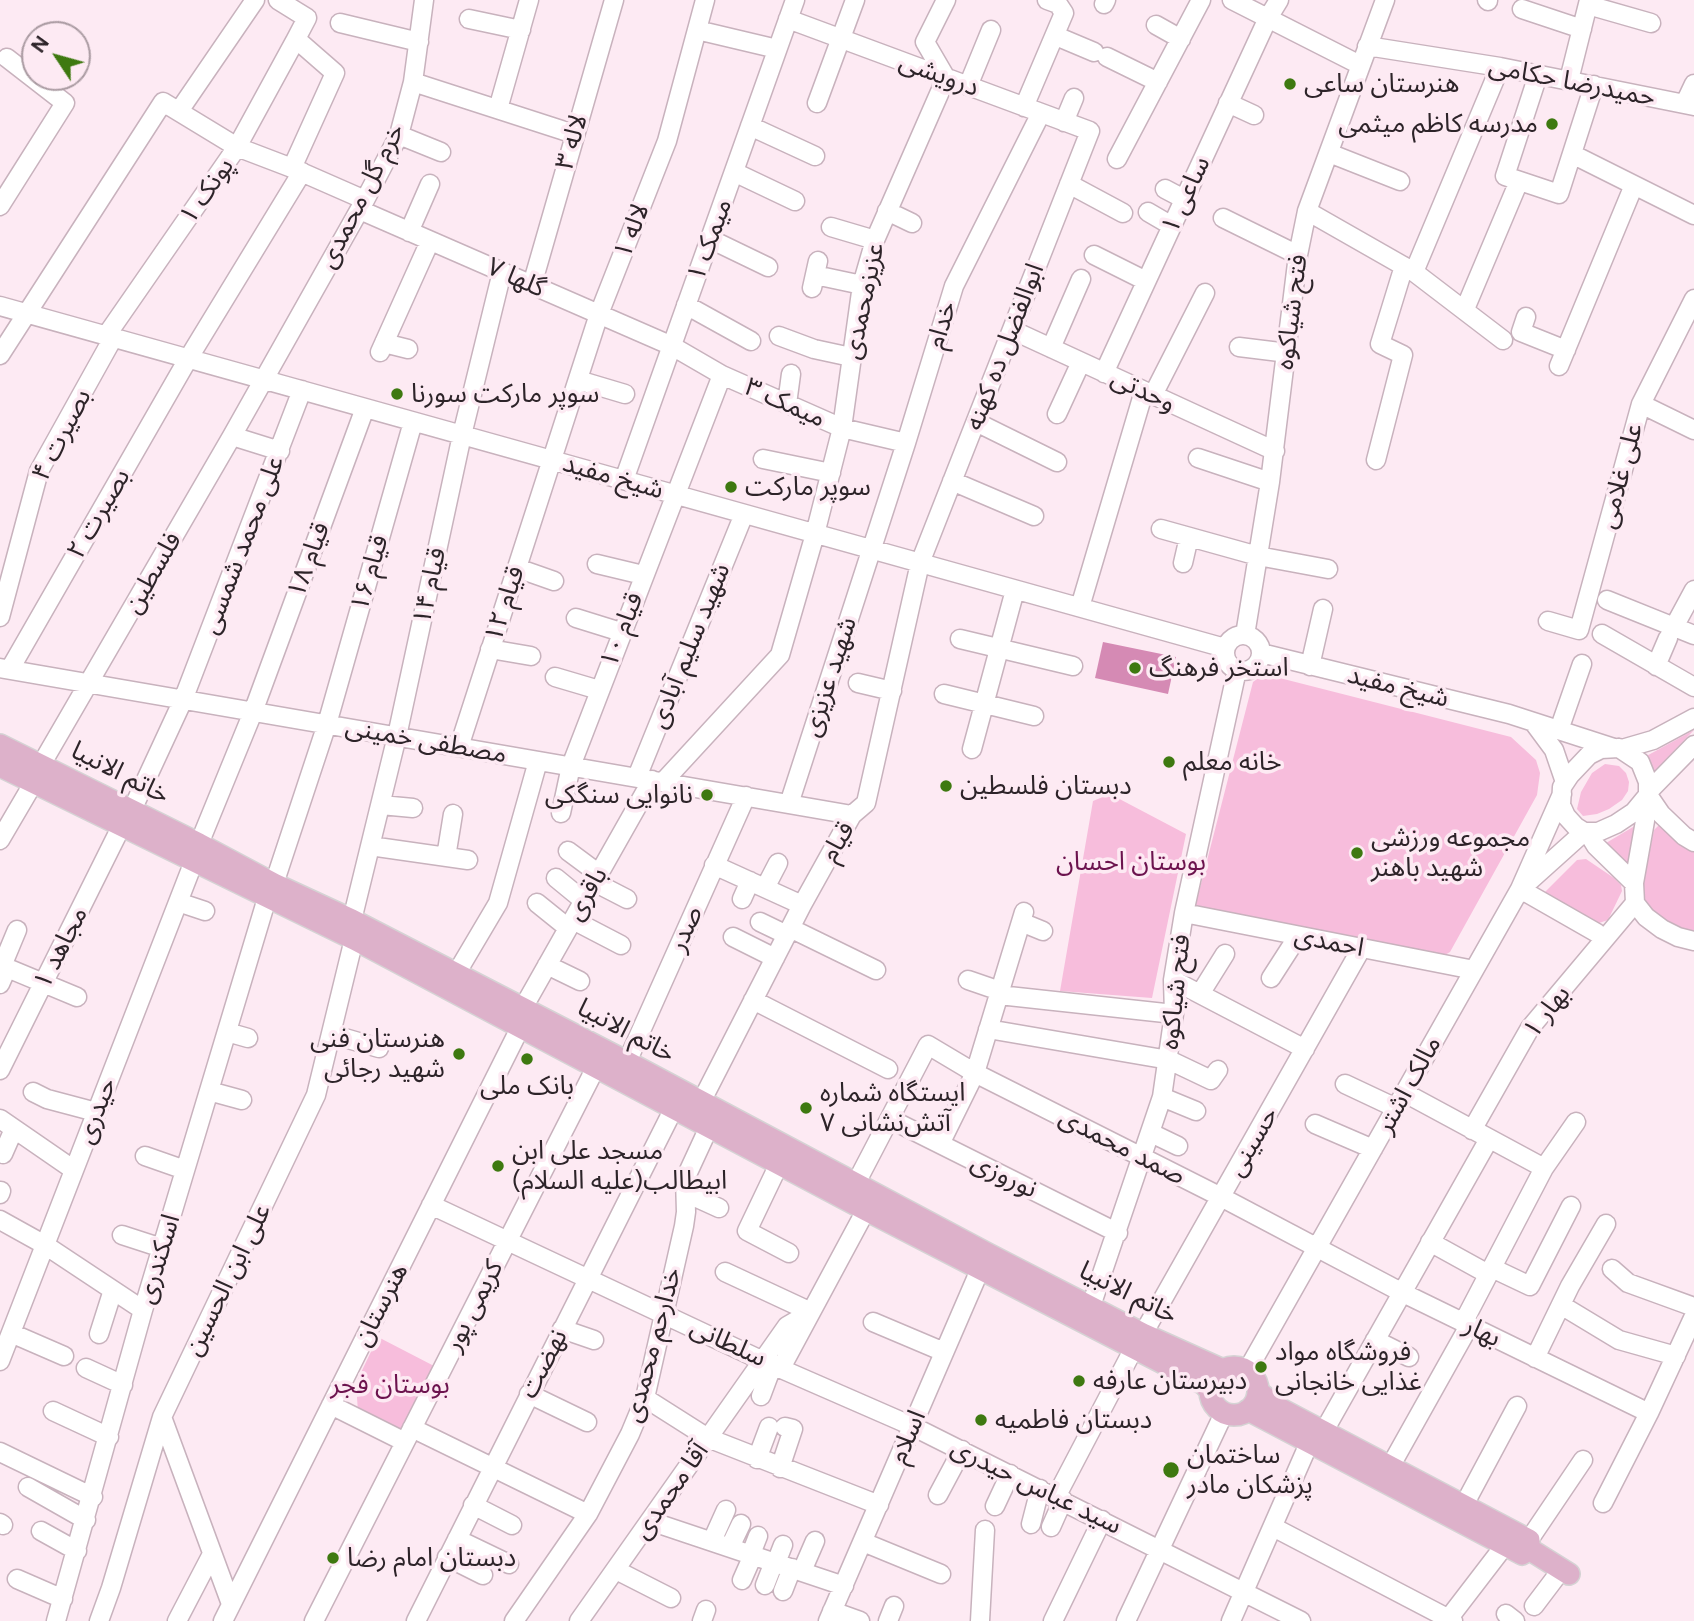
<!DOCTYPE html>
<html>
<head>
<meta charset="utf-8">
<style>
  body { margin:0 }
  #map { position:relative; width:1694px; height:1621px; overflow:hidden; background:#fdeaf3; font-family:Figtree,sans-serif }
  canvas { display:block }
  .north { position:absolute; left:21px; top:21px; width:70px; height:70px; box-sizing:border-box; background:#fdeaf3; border:2px solid #aa9ba2; border-radius:50%; rotate:306deg; font-size:19px; font-weight:700; line-height:28px; text-align:center; color:#2d2429 }
  .north::after { content:''; display:block; margin:auto; width:24px; height:32px; background:#3e7910; clip-path:polygon(50% 0,100% 100%,50% 72%,0 100%) }
</style>
</head>
<body>
<div id="map">
<canvas width="1694" height="1621"></canvas>
<div class="north">N</div>
</div>
<script>
const ctx = document.querySelector('canvas').getContext('2d');
ctx.lineJoin = 'round';
function fillPath(path, color) {
  ctx.fillStyle = color;
  ctx.fill(path, 'evenodd');
}
function toPath(rows) {
  const path = new Path2D();
  for (const r of rows) {
    if (r.length === 3) {
      path.moveTo(r[0] + r[2], r[1]);
      path.arc(r[0], r[1], r[2], 0, 2 * Math.PI);
      continue;
    }
    path.moveTo(r[0], r[1]);
    for (let i = 2; i < r.length; i += 2) path.lineTo(r[i], r[i + 1]);
  }
  return path;
}
function trace(path, color, width, dash) {
  ctx.strokeStyle = color;
  ctx.lineWidth = width;
  ctx.lineCap = dash ? 'butt' : 'round';
  ctx.setLineDash(dash || []);
  ctx.stroke(path);
}
function write(font, color, halo, rows, align = 'center') {
  ctx.font = font + ' Figtree,"Noto Sans Arabic",sans-serif';
  ctx.lineWidth = 7;
  ctx.setLineDash([]);
  ctx.textBaseline = 'middle';
  ctx.strokeStyle = halo;
  ctx.fillStyle = color;
  for (const [text, x, y, turn = 0] of rows) {
    ctx.save();
    ctx.translate(x, y);
    ctx.rotate((+turn || 0) * Math.PI / 180);
    ctx.textAlign = isNaN(turn) ? turn : align;
    if (halo) ctx.strokeText(text, 0, 0);
    ctx.fillText(text, 0, 0);
    ctx.restore();
  }
}
const green = toPath([
  [1264,674,1511,737,1536,760,1540,773,1537,795,1450,952,1445,955,1194,911,1253,682],
  [1694,730,1649,777,1641,759],
  [1605,764,1619,766,1626,773,1629,782,1628,791,1622,800,1609,809,1597,814,1583,816,1577,809,1581,792,1592,773],
  [1110,794,1186,834,1152,998,1060,991,1093,801],
  [1638,824,1628,870,1601,846],
  [1659,825,1694,850,1694,931,1686,930,1659,918,1641,894,1654,830],
  [1586,859,1614,878,1621,885,1622,891,1608,920,1593,925,1541,896,1577,860],
  [378,1337,436,1367,401,1434,358,1412,356,1383]
]);
const water = toPath([
  [1103,642,1176,657,1168,694,1095,678]
]);
const minor = toPath([
  [1232,0,1360,65],
  [1487,0,1488,1],
  [1104,4,1106,0],
  [1588,5,1651,23],
  [1522,9,1582,29],
  [469,19,521,30],
  [340,23,419,42],
  [1156,25,1181,39],
  [697,30,773,48],
  [1056,36,1094,52],
  [1367,46,1500,67,1694,106],
  [1107,57,1158,82],
  [1538,75,1505,176,1559,194,1594,85],
  [1569,80,1589,0],
  [413,82,574,134],
  [968,86,991,30],
  [817,103,855,0],
  [1228,103,1254,115],
  [1685,103,1694,84],
  [1024,107,1064,13,1058,4,1047,0],
  [498,109,529,0],
  [179,111,255,0],
  [1064,122,1074,98],
  [750,126,815,156],
  [399,135,441,152],
  [1329,153,1400,181],
  [1572,154,1694,215],
  [1117,159,1201,0],
  [292,168,335,73,296,39],
  [734,172,795,201],
  [1069,184,1123,213],
  [1165,189,1184,199],
  [0,206,65,103,7,58],
  [360,210,672,346,722,375,842,428,906,443],
  [887,211,912,223],
  [1307,211,1414,272,1503,340],
  [1148,212,1172,226],
  [1223,218,1298,255],
  [831,227,875,240],
  [409,232,430,184],
  [710,239,768,267],
  [1094,255,1146,281],
  [1414,272,1500,67],
  [815,275,862,285],
  [532,285,614,0],
  [812,288,818,261],
  [686,305,751,341],
  [0,306,1225,648],
  [1465,309,1519,181],
  [1526,317,1521,332,1566,350],
  [1012,330,1275,451],
  [106,336,237,147,296,39,307,18,278,0],
  [779,336,814,349,851,357],
  [384,343,408,349],
  [1239,347,1288,353],
  [1051,348,1081,279],
  [380,352,430,241],
  [0,355,163,102,237,147,292,168,365,200],
  [1559,366,1634,185],
  [1104,373,1268,18,1279,0],
  [578,380,625,394],
  [1153,395,1205,293],
  [787,404,791,374],
  [1641,404,1694,430],
  [1057,414,1081,362],
  [976,422,1057,462],
  [232,436,280,451],
  [1198,458,1270,482],
  [763,459,831,473],
  [1376,460,1403,355,1380,344,1404,266],
  [624,480,795,0],
  [952,481,1034,516],
  [1161,529,1258,556,1328,569],
  [1183,563,1189,537],
  [597,564,643,575],
  [517,568,554,581],
  [1607,600,1694,635],
  [1080,607,1144,391],
  [0,617,39,471,113,338],
  [576,618,621,632],
  [1548,621,1579,630,1641,404,1694,299],
  [1674,627,1694,590],
  [1602,634,1694,687],
  [1243,653,18],
  [1245,635,1270,482,1298,255,1307,211,1385,0],
  [960,639,1073,666],
  [490,649,531,656],
  [1261,653,1509,714,1614,748],
  [1310,666,1323,609],
  [1656,666,1668,638],
  [0,668,852,815],
  [10,669,188,359,302,172],
  [555,677,599,690],
  [858,683,892,691],
  [944,694,1034,716],
  [1534,723,1554,750,1565,782],
  [1559,730,1582,664],
  [459,747,599,314,667,141,705,0],
  [1619,748,1640,762,1648,782,1648,795,1634,812,1616,824,1598,832,1584,832,1576,827,1566,816,1561,805,1562,787,1570,775,1589,755,1601,749,1619,748],
  [972,749,1015,590],
  [1622,749,1653,740,1694,718],
  [41,765,232,436,365,200,399,135,413,82,424,0],
  [637,777,744,514],
  [663,782,780,655,815,534,842,428,862,285,875,240,946,78,925,42,946,0],
  [1648,792,1694,745],
  [1648,795,1661,814,1684,836,1694,842],
  [1646,797,1645,821,1634,883,1635,903,1646,917,1662,929,1678,937,1694,941],
  [789,804,906,443,954,286,1041,113],
  [381,805,413,808],
  [132,810,183,700,302,390],
  [561,813,571,766,722,375],
  [1588,833,1596,846,1634,883],
  [0,840,34,782],
  [199,844,253,712,365,408],
  [370,846,468,860],
  [568,851,599,874],
  [446,857,453,814],
  [714,865,802,905],
  [556,878,584,901],
  [594,882,627,899],
  [274,884,327,724,413,422],
  [1525,885,1584,832],
  [765,888,778,863],
  [1520,889,1597,933],
  [742,899,750,881],
  [178,902,205,911],
  [537,903,568,928],
  [1184,913,1474,970],
  [352,920,397,736,462,435,502,272],
  [573,920,621,945],
  [760,922,787,935],
  [1021,922,1043,931],
  [790,928,876,970],
  [733,937,775,958],
  [0,965,77,997],
  [547,965,580,981],
  [2,966,17,930],
  [456,974,498,903,538,761],
  [1271,978,1298,936],
  [968,980,1000,991],
  [1173,980,1305,1049],
  [0,984,7,968],
  [1200,994,1225,954],
  [999,995,1174,1014],
  [753,1000,888,1069],
  [523,1008,652,780],
  [988,1029,1169,1060,1211,1080,1218,1070],
  [227,1032,248,1038],
  [331,1034,379,1048],
  [627,1062,746,796],
  [0,1070,122,825],
  [1345,1084,1396,1108],
  [209,1091,242,1100],
  [33,1092,47,1099,96,1112],
  [1405,1093,1544,1168],
  [1162,1097,1196,1111],
  [696,1112,802,905,852,815,866,803,920,563,1090,131,788,19],
  [0,1119,74,1170],
  [890,1119,1118,1233],
  [1315,1124,1373,1149],
  [1472,1130,1530,1028,1635,903],
  [1151,1133,1178,1146],
  [940,1144,975,1073,1024,912],
  [3,1154,14,1129],
  [145,1156,185,1170],
  [779,1164,747,1231,789,1253],
  [855,1185,928,1045,975,1073,1221,1197,1401,1292,1649,1413],
  [686,1193,719,1208],
  [0,1194,1,1191],
  [431,1205,763,1361,912,1426,1301,1621],
  [0,1220,45,1245,143,1310],
  [122,1235,162,1248],
  [1430,1242,1488,1274],
  [1492,1268,1530,1286,1571,1206],
  [1612,1269,1628,1283,1694,1307],
  [725,1272,811,1312],
  [1561,1305,1619,1340,1676,1356],
  [1091,1306,1162,1097,1174,1014,1173,980,1184,913,1237,670],
  [873,1322,944,1352],
  [1463,1323,1544,1168,1576,1122],
  [562,1329,594,1340],
  [11,1333,64,1356],
  [99,1334,113,1290],
  [1143,1334,1361,949],
  [1375,1340,1409,1357],
  [1535,1358,1570,1286,1606,1224],
  [0,1361,194,861],
  [86,1368,123,1385],
  [781,1368,866,1210],
  [1247,1371,1520,889,1562,794],
  [529,1394,587,1422],
  [761,1396,773,1364],
  [645,1398,708,1438,879,1505],
  [331,1405,405,1442],
  [53,1411,109,1437],
  [162,1417,231,1604],
  [412,1428,588,1514],
  [1324,1431,1489,1139],
  [0,1452,93,1497],
  [757,1459,769,1427],
  [1390,1467,1469,1326],
  [780,1468,793,1429,785,1427],
  [28,1487,86,1520],
  [938,1495,962,1450],
  [1056,1497,1134,1348],
  [1603,1503,1649,1413,1694,1316],
  [473,1505,512,1525],
  [1464,1505,1517,1406],
  [995,1506,1010,1474],
  [650,1521,844,1586],
  [0,1523,3,1525],
  [1031,1524,1040,1489],
  [1051,1527,1063,1500],
  [1273,1527,1453,1621],
  [41,1531,77,1551],
  [457,1539,509,1564],
  [1529,1540,1583,1460],
  [712,1541,726,1510],
  [863,1542,941,1574],
  [730,1547,741,1524],
  [751,1554,758,1536],
  [447,1557,483,1575],
  [776,1563,783,1545],
  [616,1570,671,1598],
  [802,1571,815,1541],
  [17,1579,63,1599],
  [742,1580,753,1555],
  [765,1585,774,1562],
  [783,1591,792,1568],
  [1534,1606,1562,1569],
  [832,1611,860,1621],
  [1506,1614,1515,1621],
  [1449,1618,1505,1545],
  [56,1621,143,1310,267,898],
  [99,1621,111,1588,162,1417,316,1095,354,939],
  [177,1621,212,1554],
  [223,1621,521,1026],
  [314,1621,596,1067],
  [416,1621,674,1108],
  [514,1621,588,1514,630,1434,645,1398,684,1226,686,1212,685,1179,709,1127],
  [579,1621,787,1326,811,1312],
  [702,1621,706,1610],
  [828,1621,985,1258],
  [888,1621,894,1606],
  [980,1621,985,1530],
  [1053,1621,1102,1520],
  [1126,1621,1224,1413],
  [1231,1621,1310,1441]
]);
const major = toPath([
  [0,745,199,844,274,884,352,920,627,1062,988,1254,1143,1334,1223,1370],
  [0,766,354,939,866,1210,1204,1384,1211,1392],
  [1234,1391,24],
  [1258,1391,1275,1406,1529,1540,1529,1549,1569,1574],
  [1248,1410,1522,1554,1529,1549]
]);
const markers = [
  [1290,84,7,"#3e7910"],
  [1552,124,7,"#3e7910"],
  [397,394,7,"#3e7910"],
  [731,487,7,"#3e7910"],
  [1135,668,7,"#3e7910"],
  [1169,762,7,"#3e7910"],
  [946,786,7,"#3e7910"],
  [707,795,7,"#3e7910"],
  [1357,853,7,"#3e7910"],
  [459,1054,7,"#3e7910"],
  [527,1059,7,"#3e7910"],
  [806,1108,7,"#3e7910"],
  [498,1166,7,"#3e7910"],
  [1261,1367,7,"#3e7910"],
  [1079,1381,7,"#3e7910"],
  [981,1420,7,"#3e7910"],
  [1171,1470,9,"#3e7910"],
  [333,1558,7,"#3e7910"]
];
const streetNames = [
  ["درویشی",939,75,20],
  ["حمیدرضا حکامی",1572,82,11],
  ["لاله ۳",572,142,-74],
  ["پونک ۱",207,191,-55],
  ["ساعی ۱",1186,195,-65],
  ["خرم گل محمدی",362,196,-63],
  ["لاله ۱",632,231,-69],
  ["میمک ۱",710,240,-70],
  ["گلها ۷",516,278,24],
  ["عزیزمحمدی",864,301,-78],
  ["فتح شیاکوه",1292,312,-83],
  ["خدام",942,325,-73],
  ["ابوالفضل ده کهنه",1005,347,-69],
  ["وحدتی",1143,391,25],
  ["میمک ۳",785,403,24],
  ["بصیرت ۴",62,435,-63],
  ["علی غلامی",1621,476,-75],
  ["شیخ مفید",613,477,16],
  ["بصیرت ۲",99,514,-60],
  ["علی محمد شمسی",243,545,-69],
  ["قیام ۱۸",309,560,-70],
  ["فلسطین",153,573,-60],
  ["قیام ۱۶",370,573,-74],
  ["قیام ۱۴",430,586,-78],
  ["قیام ۱۲",505,604,-72],
  ["قیام ۱۰",622,630,-69],
  ["شهید سلیم آبادی",690,646,-68],
  ["شهید عزیزی",830,677,-72],
  ["شیخ مفید",1398,687,14],
  ["مصطفی خمینی",426,741,10],
  ["خاتم الانبیا",120,773,27],
  ["قیام",838,842,-60],
  ["باقری",587,894,-60],
  ["صدر",686,929,-66],
  ["احمدی",1329,942,11],
  ["مجاهد ۱",61,948,-63],
  ["فتح شیاکوه",1176,992,-84],
  ["بهار ۱",1547,1012,-52],
  ["خاتم الانبیا",626,1031,28],
  ["مالک اشتر",1409,1085,-61],
  ["حیدری",97,1111,-69],
  ["حسینی",1253,1142,-60],
  ["صمد محمدی",1122,1147,27],
  ["نوروزی",1004,1176,26],
  ["اسکندری",159,1259,-73],
  ["علی ابن الحسین",228,1280,-64],
  ["خاتم الانبیا",1128,1293,27],
  ["هنرستان",381,1305,-63],
  ["کریمی پور",474,1306,-63],
  ["بهار",1482,1332,26],
  ["سلطانی",728,1343,25],
  ["خدارحم محمدی",653,1345,-75],
  ["نهضت",544,1364,-63],
  ["اسلام",908,1437,-67],
  ["سید عباس حیدری",1036,1487,26],
  ["آقا محمدی",671,1491,-55]
];
const poiNames = [
  ["هنرستان ساعی",1304,84],
  ["مدرسه كاظم ميثمى",1538,124,"right"],
  ["سوپر مارکت سورنا",411,394],
  ["سوپر مارکت",745,487],
  ["استخر فرهنگ",1149,668],
  ["خانه معلم",1183,762],
  ["دبستان فلسطین",960,786],
  ["نانوایی سنگکی",693,795,"right"],
  ["مجموعه ورزشی",1371,838],
  ["شهید باهنر",1371,868],
  ["هنرستان فنی",445,1039,"right"],
  ["شهید رجائی",445,1069,"right"],
  ["بانک ملی",527,1086,"center"],
  ["ایستگاه شماره",820,1093],
  ["۷ آتش‌نشانی",820,1123],
  ["مسجد علی ابن",512,1151],
  ["ابیطالب(علیه السلام)",512,1181],
  ["فروشگاه مواد",1275,1352],
  ["غذایی خانجانی",1275,1382],
  ["دبیرستان عارفه",1093,1381],
  ["دبستان فاطمیه",995,1420],
  ["ساختمان",1187,1455],
  ["پزشکان مادر",1187,1485],
  ["دبستان امام رضا",347,1558]
];
const parkNames = [
  ["بوستان احسان",1131,862],
  ["بوستان فجر",390,1385]
];
fillPath(green, '#f7bddc');
fillPath(water, '#d58ab4');
trace(minor, '#c8b2bd', 21);
trace(major, '#d5d3d4', 24);
trace(minor, '#fff', 18);
trace(major, '#ddb1ca', 21);
for (const [x, y, r, color] of markers) {
  const dot = new Path2D();
  dot.arc(x, y, r, 0, 2 * Math.PI);
  ctx.fillStyle = color;
  ctx.fill(dot);
  trace(dot, '#fdeaf3', 2.5);
}
write('26px', '#2d2429', '#fdeaf3', streetNames);
write('26px', '#2d2429', '#fdeaf3', poiNames, 'left');
write('26px', '#6c134e', '#fdeaf3', parkNames);
</script>
</body>
</html>
